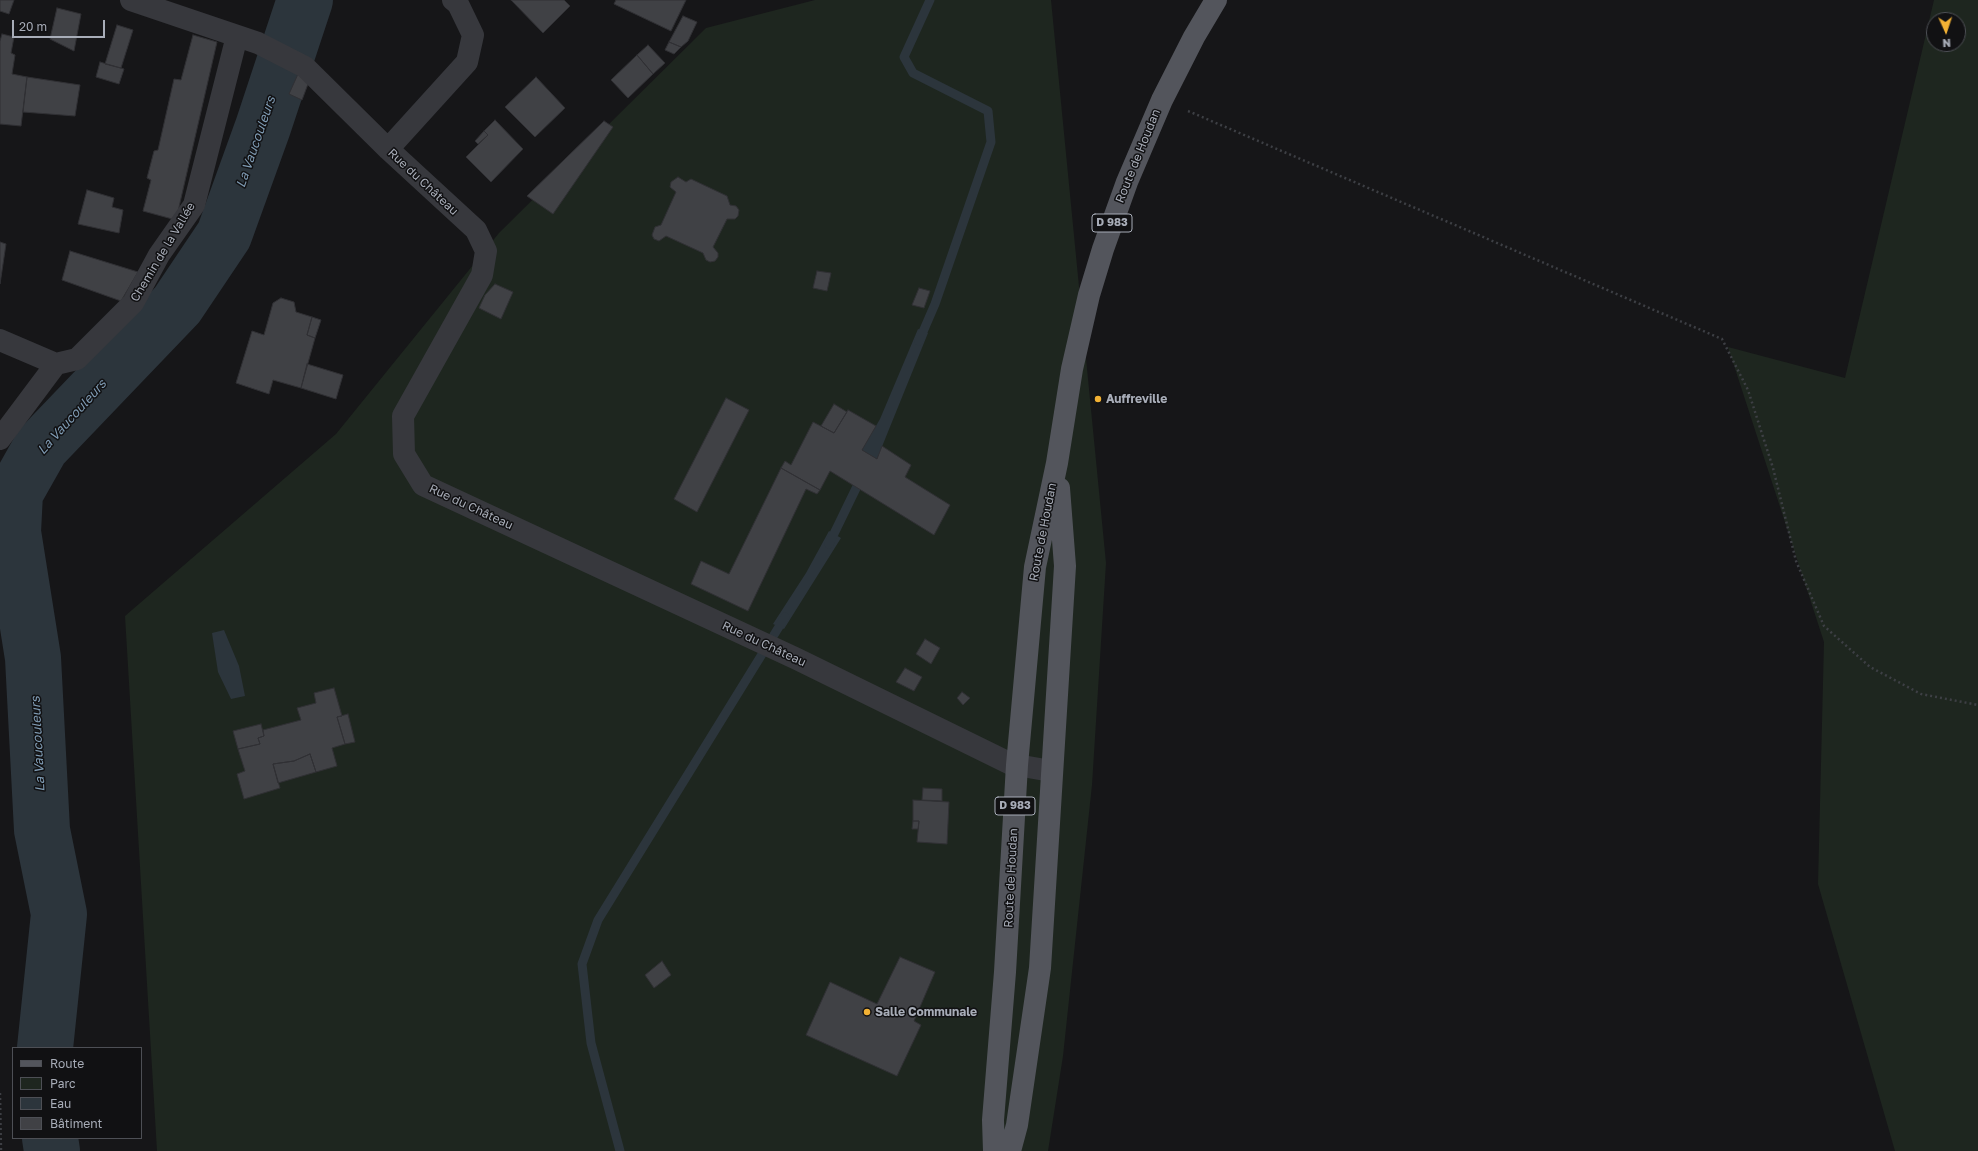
<!DOCTYPE html>
<html>
<head>
<meta charset="utf-8">
<style>
  body { margin:0 }
  #map { position:relative; width:1978px; height:1151px; overflow:hidden; background:#161618; font-family:"Golos Text",sans-serif }
  canvas { display:block }
  .legend { position:absolute; left:12px; top:1047px; width:130px; height:92px; box-sizing:border-box; background:#111113; border:1px solid #4d4f55; margin:0; padding:5px 7px; list-style:none; font-size:12px; color:#a8adb8 }
  .legend li { display:flex; align-items:center; gap:8px; height:20px }
  .legend b { width:20px; border:1px solid #4d4f55 }
  .north { position:absolute; left:1926px; top:12px; width:40px; height:40px; box-sizing:border-box; background:#111113; border:1px solid #4d4f55; border-radius:50%; rotate:177deg; font-size:11px; font-weight:700; line-height:16px; text-align:center; color:#a8adb8 }
  .north::after { content:''; display:block; margin:auto; width:14px; height:18px; background:#f2b134; clip-path:polygon(50% 0,100% 100%,50% 72%,0 100%) }
  .scale { position:absolute; left:12px; top:20px; width:93px; height:18px; box-sizing:border-box; border:2px solid #a8adb8; border-top:0; padding-left:5px; font-size:12px; line-height:14px; white-space:nowrap; color:#a8adb8; -webkit-text-stroke:3px #111113; paint-order:stroke }
</style>
</head>
<body>
<div id="map">
<canvas width="1978" height="1151"></canvas>
<ul class="legend">
<li><b style="height:5px;background:#53555c"></b>Route</li>
<li><b style="height:11px;background:#1e261f"></b>Parc</li>
<li><b style="height:11px;background:#2c353c"></b>Eau</li>
<li><b style="height:11px;background:#404145"></b>Bâtiment</li>
</ul>
<div class="north">N</div>
<div class="scale">20 m</div>
</div>
<script>
const ctx = document.querySelector('canvas').getContext('2d');
ctx.lineJoin = 'round';
function fillPath(path, color) {
  ctx.fillStyle = color;
  ctx.fill(path, 'evenodd');
}
function toPath(rows) {
  const path = new Path2D();
  for (const r of rows) {
    path.moveTo(r[0], r[1]);
    for (let i = 2; i < r.length; i += 2) path.lineTo(r[i], r[i + 1]);
  }
  return path;
}
function trace(path, color, width, dash) {
  ctx.strokeStyle = color;
  ctx.lineWidth = width;
  ctx.lineCap = dash ? 'butt' : 'round';
  ctx.setLineDash(dash || []);
  ctx.stroke(path);
}
function write(font, color, halo, rows, align = 'center') {
  ctx.font = font + ' "Golos Text",sans-serif';
  ctx.lineWidth = 3;
  ctx.setLineDash([]);
  ctx.textBaseline = 'middle';
  ctx.strokeStyle = halo;
  ctx.fillStyle = color;
  for (const [text, x, y, turn = 0] of rows) {
    ctx.save();
    ctx.translate(x, y);
    ctx.rotate((+turn || 0) * Math.PI / 180);
    ctx.textAlign = isNaN(turn) ? turn : align;
    if (halo) ctx.strokeText(text, 0, 0);
    ctx.fillText(text, 0, 0);
    ctx.restore();
  }
}
const green = toPath([
  [815,0,1051,0,1106,563,1092,785,1063,1056,1048,1151,157,1151,125,616,336,434,499,233,706,28],
  [1934,0,1978,0,1978,1151,1895,1151,1818,884,1824,642,1728,347,1845,378],
  [1934,20,1958,20,1958,44,1934,44]
]);
const water = toPath([
  [918,329,928,333,877,459,862,450,880,419],
  [829,531,841,538,784,629,773,624,806,573],
  [224,630,239,666,245,696,231,699,218,672,212,633]
]);
const stream = toPath([
  [919,341,935,304,991,142,988,111,913,73,904,57,930,0],
  [829,544,862,476],
  [620,1151,591,1043,582,964,598,920,785,617]
]);
const river = toPath([
  [45,1048,59,914,42,830,33,658,13,532,15,493,41,447,177,305,224,235,263,127,305,0],
  [50,1138,52,1151]
]);
const building = toPath([
  [0,0,14,0,9,14,0,11,0,0],
  [511,0,564,0,570,6,543,33,511,0],
  [616,0,686,0,671,31,614,4,616,0],
  [57,8,81,14,74,51,50,39,57,8],
  [683,16,697,22,688,41,681,47,669,42,683,16],
  [117,25,133,30,121,68,105,64,117,25],
  [2,34,14,37,11,53,15,55,12,74,27,77,21,126,0,124,0,41,2,34],
  [193,35,217,42,176,220,143,211,151,180,147,178,154,151,158,150,174,79,181,80,193,35],
  [669,42,681,47,674,54,665,50,669,42],
  [648,45,665,63,653,74,637,55,648,45],
  [637,55,653,74,628,98,611,80,637,55],
  [100,62,124,69,119,84,96,77,100,62],
  [298,74,308,84,302,100,289,94,298,74],
  [27,77,80,85,75,116,23,112,27,77],
  [536,77,565,108,535,137,505,107,536,77],
  [495,120,523,149,491,182,466,157,488,135,484,131,495,120],
  [604,121,613,127,553,214,527,196,604,121],
  [484,131,488,135,478,144,475,141,484,131],
  [678,177,686,182,691,179,727,196,730,205,736,206,739,210,738,216,735,219,727,219,713,247,718,253,718,257,715,261,710,262,706,260,703,253,666,236,659,241,654,239,652,235,655,227,661,225,676,192,670,187,671,182,678,177],
  [87,190,114,198,112,207,123,210,119,233,78,224,87,190],
  [0,242,6,244,0,284,0,242],
  [70,251,138,272,121,301,62,280,70,251],
  [817,271,831,273,827,291,813,288,817,271],
  [495,284,513,292,501,319,479,308,485,295,495,284],
  [919,288,930,291,924,308,912,305,919,288],
  [281,298,294,302,296,312,312,317,307,335,315,338,301,388,273,380,269,394,236,383,252,331,264,335,273,303,281,298],
  [312,317,321,320,315,338,307,335,312,317],
  [307,364,343,375,336,399,301,388,307,364],
  [726,398,749,410,697,512,674,499,726,398],
  [834,404,847,412,834,433,821,426,834,404],
  [848,410,876,426,862,450,877,459,882,446,911,465,905,477,950,505,934,535,830,471,820,490,781,468,785,461,791,465,813,422,834,433,848,410],
  [781,468,820,490,817,494,806,489,748,611,691,584,701,561,729,574,781,468],
  [925,639,940,648,931,664,916,654,925,639],
  [905,668,922,677,914,691,896,682,905,668],
  [334,688,342,716,337,717,345,744,332,748,337,766,316,772,310,754,294,761,273,764,280,788,244,799,237,774,245,771,238,749,260,744,258,738,264,736,263,730,301,720,297,708,316,703,314,693,334,688],
  [962,692,970,698,963,705,957,698,962,692],
  [348,714,355,742,345,744,337,717,348,714],
  [261,724,264,736,258,738,260,744,238,749,233,731,261,724],
  [310,754,316,772,278,783,273,764,294,761,310,754],
  [923,788,942,789,942,801,922,800,923,788],
  [913,800,949,802,947,844,917,842,919,821,913,821,913,800],
  [913,821,919,821,918,829,912,829,913,821],
  [900,957,935,972,914,1021,921,1025,897,1076,806,1035,830,982,877,1004,900,957],
  [662,961,671,975,654,988,645,975,662,961]
]);
const path = toPath([
  [1188,111,1722,339,1748,390,1773,468,1796,561,1824,626,1870,667,1921,694,1978,705],
  [0,1093,1,1151]
]);
const street = toPath([
  [131,0,258,43,305,67,388,149,476,230,486,251,482,275,403,416,404,454,423,485,797,659,1011,764,1051,771],
  [388,149,467,62,473,35,458,4,453,0],
  [0,340,56,364],
  [0,439,56,364,77,359,133,303,159,255,194,205,237,36]
]);
const primary = toPath([
  [994,1151,993,1120,1005,972,1017,765,1035,567,1057,463,1072,369,1089,295,1103,249,1127,182,1162,100,1194,37,1216,0],
  [1010,1151,1017,1125,1040,968,1065,566,1059,488]
]);
const markers = [
  [1098,399,4,"#f2b134"],
  [867,1012,4,"#f2b134"]
];
const shields = [
  [1112,223,40],
  [1015,806,40]
];
const shieldNames = [
  ["D 983",1112,223],
  ["D 983",1015,806]
];
const streetNames = [
  ["Route de Houdan",1138,156,-68],
  ["Rue du Château",423,182,43],
  ["Chemin de la Vallée",163,252,-59],
  ["Rue du Château",471,507,25],
  ["Route de Houdan",1043,532,-79],
  ["Rue du Château",764,644,25],
  ["Route de Houdan",1011,878,-87]
];
const poiNames = [
  ["Auffreville",1106,399],
  ["Salle Communale",875,1012]
];
const waterNames = [
  ["La Vaucouleurs",256,142,-71],
  ["La Vaucouleurs",72,417,-48],
  ["La Vaucouleurs",38,744,-93]
];
fillPath(green, '#1e261f');
fillPath(water, '#2c353c');
trace(stream, '#2c353c', 9);
trace(river, '#2c353c', 56);
fillPath(building, '#404145');
trace(building, '#303034', 1);
trace(path, '#3d3f44', 2.5, [2, 3]);
trace(street, '#37383d', 22);
trace(primary, '#53555c', 22);
for (const [x, y, r, color] of markers) {
  const dot = new Path2D();
  dot.arc(x, y, r, 0, 2 * Math.PI);
  ctx.fillStyle = color;
  ctx.fill(dot);
  trace(dot, '#111113', 1.5);
}
for (const [x, y, w] of shields) {
  const box = new Path2D();
  box.roundRect(x - w / 2, y - 9, w, 18, 3);
  ctx.fillStyle = '#111113';
  ctx.fill(box);
  trace(box, '#a8adb8', 1);
}
write('bold 11px', '#a8adb8', null, shieldNames);
write('12px', '#a8adb8', '#111113', streetNames);
write('bold 12px', '#a8adb8', '#111113', poiNames, 'left');
write('italic 13px', '#7f9bb3', '#111113', waterNames);
</script>
</body>
</html>
